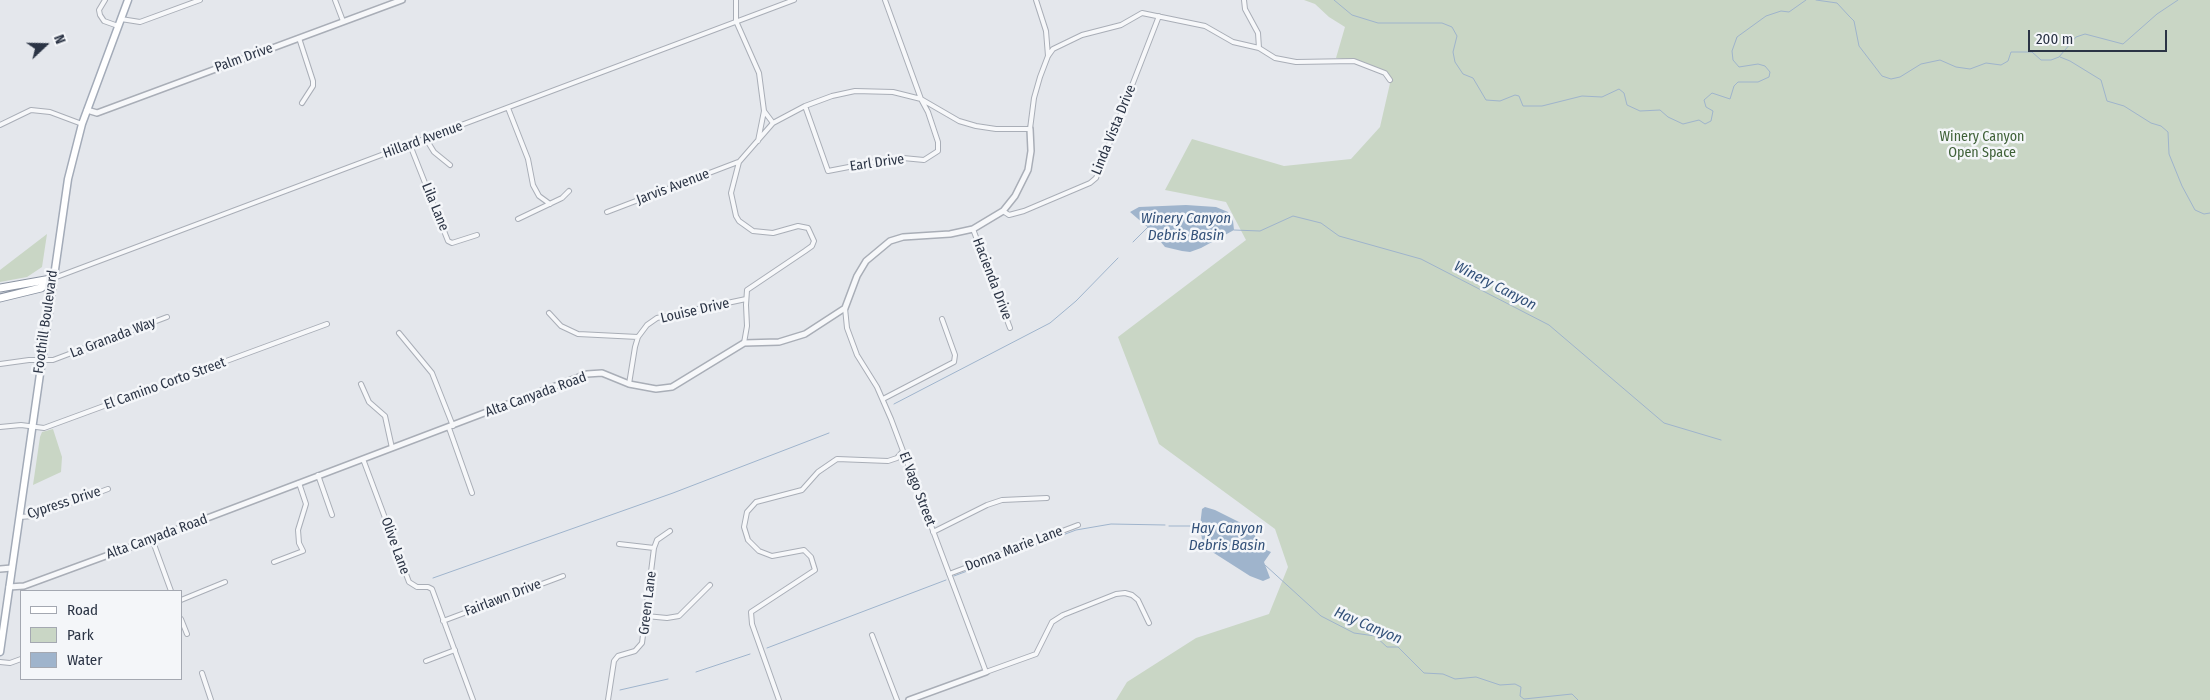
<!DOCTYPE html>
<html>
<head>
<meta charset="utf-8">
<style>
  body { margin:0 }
  #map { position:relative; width:2210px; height:700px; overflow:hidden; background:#e4e7ec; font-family:"Fira Sans Condensed",sans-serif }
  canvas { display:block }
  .legend { position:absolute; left:20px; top:590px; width:162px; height:90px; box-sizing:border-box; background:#f4f6f9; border:1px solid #a4a8b1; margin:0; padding:6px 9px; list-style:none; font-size:15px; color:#2b3445 }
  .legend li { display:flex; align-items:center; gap:10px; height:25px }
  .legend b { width:25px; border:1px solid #a4a8b1 }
  .north { position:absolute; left:20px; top:20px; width:50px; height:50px; -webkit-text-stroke:4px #f4f6f9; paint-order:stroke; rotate:69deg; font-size:14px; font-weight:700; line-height:20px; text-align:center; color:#2b3445 }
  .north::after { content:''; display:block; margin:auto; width:18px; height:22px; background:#2b3445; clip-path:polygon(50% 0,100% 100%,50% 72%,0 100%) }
  .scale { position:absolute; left:2028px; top:30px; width:139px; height:22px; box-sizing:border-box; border:2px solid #2b3445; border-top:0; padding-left:6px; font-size:15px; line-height:18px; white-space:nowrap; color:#2b3445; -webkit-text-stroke:4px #f4f6f9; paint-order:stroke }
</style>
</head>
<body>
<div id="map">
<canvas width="2210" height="700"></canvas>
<ul class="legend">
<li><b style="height:6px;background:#fff"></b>Road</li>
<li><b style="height:14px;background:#c9d6c5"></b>Park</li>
<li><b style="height:14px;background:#9fb4cc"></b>Water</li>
</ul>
<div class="north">N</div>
<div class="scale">200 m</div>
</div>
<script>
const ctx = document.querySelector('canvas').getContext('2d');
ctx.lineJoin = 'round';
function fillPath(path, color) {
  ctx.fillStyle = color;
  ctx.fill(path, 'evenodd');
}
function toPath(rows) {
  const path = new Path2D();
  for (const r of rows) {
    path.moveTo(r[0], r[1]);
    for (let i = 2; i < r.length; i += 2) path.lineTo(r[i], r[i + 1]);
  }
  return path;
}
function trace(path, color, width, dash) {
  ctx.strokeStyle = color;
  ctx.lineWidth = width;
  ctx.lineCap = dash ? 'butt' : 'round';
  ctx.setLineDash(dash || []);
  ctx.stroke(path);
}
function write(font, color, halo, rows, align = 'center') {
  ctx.font = font + ' "Fira Sans Condensed",sans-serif';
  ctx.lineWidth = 5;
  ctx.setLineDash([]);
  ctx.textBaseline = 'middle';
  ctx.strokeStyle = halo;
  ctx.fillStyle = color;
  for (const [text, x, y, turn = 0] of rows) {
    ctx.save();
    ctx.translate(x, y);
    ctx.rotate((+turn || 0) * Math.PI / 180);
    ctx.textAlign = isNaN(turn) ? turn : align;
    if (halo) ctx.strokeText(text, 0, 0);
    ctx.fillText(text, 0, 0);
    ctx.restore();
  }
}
const green = toPath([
  [1304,0,2210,0,2210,700,1116,700,1127,682,1196,638,1269,614,1288,567,1275,529,1159,444,1118,337,1246,240,1226,202,1165,190,1192,139,1284,166,1351,159,1380,127,1391,79,1388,75,1358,61,1336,58,1345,27,1329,17,1315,4],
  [47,234,42,267,27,277,0,282,0,270],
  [53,429,62,457,61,472,33,485,40,437,42,432]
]);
const water = toPath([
  [1186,205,1216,207,1228,212,1233,221,1234,230,1201,248,1190,252,1182,251,1165,247,1151,230,1130,212,1139,207],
  [1205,507,1215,510,1247,526,1255,535,1257,546,1271,552,1264,562,1270,578,1263,581,1250,576,1203,546,1200,526,1202,509]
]);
const stream = toPath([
  [1334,0,1352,15,1378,23,1442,23,1452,27,1457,36,1453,52,1455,62,1463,74,1473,78,1486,100,1500,101,1515,95,1519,96,1523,106,1542,106,1582,96,1602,97,1619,89,1624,93,1627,105,1640,111,1660,110,1668,117,1683,124,1699,120,1705,124,1711,121,1713,111,1706,107,1704,100,1712,93,1730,99,1734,86,1738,82,1758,82,1769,77,1770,72,1765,66,1758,64,1739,67,1733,60,1732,51,1737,37,1766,16,1781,11,1789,12,1806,0],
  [1816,0,1837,3,1849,16,1854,21,1859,46,1882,76,1891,79,1900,77,1921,64,1940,60,1956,67,1970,69,1986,63,2001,65,2008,61,2011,52,2032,52,2041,60,2051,60,2059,57,2076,37,2085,34,2123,44,2157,14,2178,0],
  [2060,57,2070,61,2101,80,2107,101,2124,106,2151,123,2161,126,2168,132,2169,154,2182,186,2195,210,2204,214,2210,213],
  [1234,230,1260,231,1293,216,1321,223,1339,236,1421,259,1549,325,1664,423,1721,440],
  [1133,242,1148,227],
  [894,404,1050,323,1076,301,1118,258],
  [1169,526,1200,526],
  [1265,565,1321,616,1354,633,1375,636,1387,647,1398,647,1424,673,1443,674,1455,679,1476,677,1500,685,1515,684,1521,687,1520,696,1524,699,1572,694,1578,700],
  [954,576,1076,530,1111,524,1165,525],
  [433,578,673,493,829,433],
  [767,648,946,580],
  [696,672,750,654],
  [620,690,668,679]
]);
const minor = toPath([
  [105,0,99,10,100,15,104,21,118,26],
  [335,0,343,21],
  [736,0,736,21,759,73,764,111,773,123,739,162,731,193,736,216,739,221,753,231,773,233,798,226,808,228,814,241,812,246,805,251,747,290,746,305,747,326,744,343],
  [885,0,921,99,959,121,976,126,996,129,1030,129,1034,98,1040,77,1048,56,1053,49,1082,35,1121,25,1142,13,1205,26,1233,42,1259,48,1275,58,1296,62,1354,61,1385,73,1390,80],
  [1036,0,1046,31,1048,56],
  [1244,0,1245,9,1258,33,1259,48],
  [121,19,140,22,200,0],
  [299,38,313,81,313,86,302,103],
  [508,108,528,159,533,185,539,196,550,204],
  [773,123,805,106,832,96,855,91,893,92,921,99,928,112,938,142,938,151,924,160,903,158,880,161,828,171,805,106],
  [0,125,31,110,50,112,82,124],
  [426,139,434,152,450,165],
  [758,141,764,111],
  [410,145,448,241,452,243,477,235],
  [1003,211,1009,215,1024,211,1090,183,1096,178,1159,16],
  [607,212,738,162],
  [518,219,562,198,569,191],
  [973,229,1010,328],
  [54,278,794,0],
  [845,308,847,328,857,355,877,387,891,419,986,672,1036,654,1052,622,1063,615,1116,594,1125,593,1132,595,1138,600,1149,623],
  [549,313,561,326,578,334,638,337],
  [399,333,432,373,453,426],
  [0,364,29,360,53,360,167,317],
  [361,384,369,402,385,416,392,448],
  [629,384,635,347,638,337,647,325,657,318,746,299],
  [883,399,954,362,955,355,942,319],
  [0,427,21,425,44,428,327,324],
  [449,428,472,493],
  [363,459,409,582,417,587,428,587,432,589,473,700],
  [318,475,332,515],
  [19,517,34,516,108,489],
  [933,532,987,505,1002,500,1047,498],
  [152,539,171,591],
  [619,544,654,548],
  [274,562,303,551,299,543,298,530,306,504,299,483],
  [949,574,1078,525],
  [181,600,225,582],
  [646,616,667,618,679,616,710,585],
  [181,619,187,634],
  [443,621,563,576],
  [872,635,897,700],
  [426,661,455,650],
  [0,662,10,663,21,659],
  [202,673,211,700],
  [608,700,614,661,618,656,635,651,642,643,654,548,657,540,670,531],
  [779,700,752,624,751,612,815,570,811,557,804,550,772,556,759,551,748,540,744,527,747,512,756,502,802,490,818,472,837,459,888,461,897,458,903,451]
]);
const tertiary = toPath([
  [87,110,97,113,402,0],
  [0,569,12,568],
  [9,587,24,586,152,539,587,374,602,373,629,384,656,389,672,387,744,343,779,342,805,334,845,308,857,276,866,261,890,241,903,237,950,234,973,229,1003,211,1015,196,1028,170,1031,151,1030,129],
  [909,700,986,672]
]);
const primary = toPath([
  [0,652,68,179,82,124,128,0]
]);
const motorway = toPath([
  [0,288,51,279],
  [0,298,41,288,52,279]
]);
const streetNames = [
  ["Palm Drive",244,58,-20],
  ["Linda Vista Drive",1114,130,-68],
  ["Hillard Avenue",423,140,-20],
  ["Earl Drive",877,163,-8],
  ["Jarvis Avenue",673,187,-21],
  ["Lila Lane",435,207,68],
  ["Hacienda Drive",992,279,69],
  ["Louise Drive",695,311,-13],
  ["Foothill Boulevard",46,322,-82],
  ["La Granada Way",113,338,-21],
  ["El Camino Corto Street",165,384,-20],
  ["Alta Canyada Road",536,395,-20],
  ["El Vago Street",917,489,69],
  ["Cypress Drive",64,503,-18],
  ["Alta Canyada Road",157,537,-20],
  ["Olive Lane",395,546,70],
  ["Donna Marie Lane",1014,549,-21],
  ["Fairlawn Drive",503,598,-21],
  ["Green Lane",648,603,-83]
];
const parkNames = [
  ["Winery Canyon",1982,137],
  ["Open Space",1982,153]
];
const waterNames = [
  ["Winery Canyon",1186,219],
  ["Debris Basin",1186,236],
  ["Winery Canyon",1495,286,27],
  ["Hay Canyon",1227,529],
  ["Debris Basin",1227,546],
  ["Hay Canyon",1368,626,23]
];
fillPath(green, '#c9d6c5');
fillPath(water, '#9fb4cc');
trace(stream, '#9fb4cc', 1);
trace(minor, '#a9aeb7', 6);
trace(tertiary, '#a9aeb7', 8);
trace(primary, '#a3abb8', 9);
trace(motorway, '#8b94a3', 9);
trace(minor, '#f7f8fa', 4);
trace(tertiary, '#f7f8fa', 5);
trace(primary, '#fff', 6);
trace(motorway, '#fff', 7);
write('14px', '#2b3445', '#f4f6f9', streetNames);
write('14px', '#3f6138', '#f4f6f9', parkNames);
write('italic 15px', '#34527a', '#f4f6f9', waterNames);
</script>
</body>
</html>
